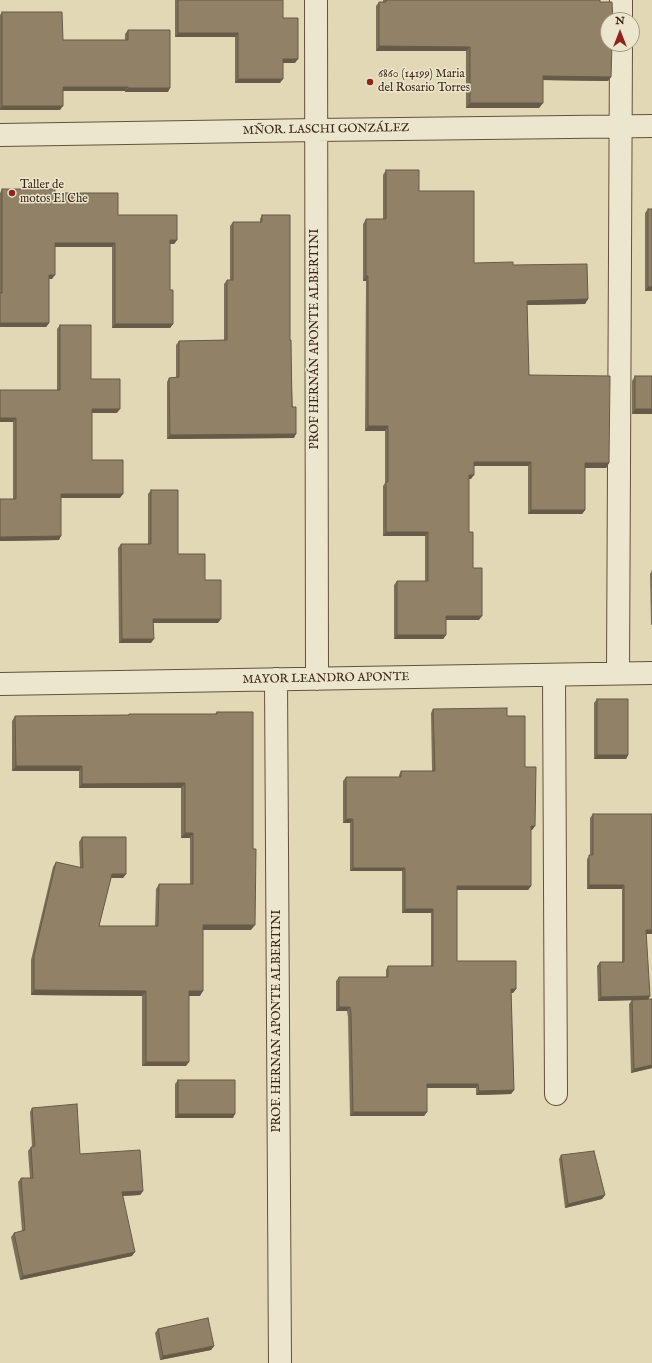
<!DOCTYPE html>
<html>
<head>
<meta charset="utf-8">
<style>
  body { margin:0 }
  #map { position:relative; width:652px; height:1363px; overflow:hidden; background:#e2d8b5; font-family:"IM FELL English",serif }
  canvas { display:block }
  .north { position:absolute; left:600px; top:12px; width:40px; height:40px; box-sizing:border-box; background:#ece6cf; border:1px solid #a59883; border-radius:50%; rotate:0deg; font-size:11px; font-weight:700; line-height:16px; text-align:center; color:#3a2412 }
  .north::after { content:''; display:block; margin:auto; width:14px; height:18px; background:#8f2418; clip-path:polygon(50% 0,100% 100%,50% 72%,0 100%) }
</style>
</head>
<body>
<div id="map">
<canvas width="652" height="1363"></canvas>
<div class="north">N</div>
</div>
<script>
const ctx = document.querySelector('canvas').getContext('2d');
ctx.lineJoin = 'round';
function toPath(rows) {
  const path = new Path2D();
  for (const r of rows) {
    path.moveTo(r[0], r[1]);
    for (let i = 2; i < r.length; i += 2) path.lineTo(r[i], r[i + 1]);
  }
  return path;
}
function trace(path, color, width, dash) {
  ctx.strokeStyle = color;
  ctx.lineWidth = width;
  ctx.lineCap = dash ? 'butt' : 'round';
  ctx.setLineDash(dash || []);
  ctx.stroke(path);
}
function fillPath(path, color) {
  ctx.fillStyle = color;
  ctx.fill(path, 'evenodd');
}
function write(font, color, halo, rows, align = 'center') {
  ctx.font = font + ' "IM FELL English",serif';
  ctx.lineWidth = 3;
  ctx.setLineDash([]);
  ctx.textBaseline = 'middle';
  ctx.strokeStyle = halo;
  ctx.fillStyle = color;
  for (const [text, x, y, turn = 0] of rows) {
    ctx.save();
    ctx.translate(x, y);
    ctx.rotate((+turn || 0) * Math.PI / 180);
    ctx.textAlign = isNaN(turn) ? turn : align;
    if (halo) ctx.strokeText(text, 0, 0);
    ctx.fillText(text, 0, 0);
    ctx.restore();
  }
}
const minor = toPath([
  [316,0,317,679],
  [621,20,621,0],
  [0,135,316,130,652,126],
  [618,673,621,44],
  [554,675,556,1094],
  [276,679,280,1363],
  [0,684,652,673]
]);
const wall = toPath([
  [175,0,283,0,283,18,295,63,283,63,280,83,235,83,235,37,175,37],
  [383,0,600,0,600,2,608,20,611,77,608,81,543,80,543,103,539,108,466,108,466,51,376,51,376,6,379,2,383,2],
  [2,12,63,40,125,40,125,34,128,30,168,92,125,92,125,91,63,91,60,110,0,110,0,15],
  [386,170,419,191,474,263,513,265,588,299,585,304,527,305,529,375,609,463,606,468,585,468,585,510,582,514,528,514,528,466,474,466,471,479,469,479,469,532,479,620,446,620,446,635,443,639,394,639,394,585,397,581,425,581,425,536,383,536,383,486,385,483,385,431,365,431,366,281,363,281,363,224,366,219,383,219,383,175],
  [2,189,55,193,118,215,177,240,174,244,170,244,170,290,173,324,170,328,112,328,112,247,55,247,52,279,49,279,49,323,46,327,0,327,0,193],
  [648,209,652,291,645,291,645,213],
  [262,215,290,340,294,438,167,439,167,382,169,378,176,377,176,345,179,341,224,340,224,284,227,280,230,280,230,226,233,222,260,222,260,219],
  [60,325,91,379,117,413,92,413,92,460,120,498,61,498,59,540,0,541,0,499,13,499,13,422,0,422,57,390,57,329],
  [635,376,652,414,632,414,632,381],
  [151,490,178,554,205,580,218,623,153,623,151,643,119,643,118,548,121,544,148,544,148,494],
  [652,570,652,625,651,625,650,574],
  [597,699,628,755,626,759,594,759,594,703],
  [433,709,507,716,525,767,535,826,532,830,531,830,531,886,528,890,457,890,457,961,516,989,513,993,511,993,514,1090,511,1094,476,1095,476,1088,427,1088,427,1112,424,1116,350,1116,348,1017,347,1011,336,1011,336,981,339,977,386,977,386,970,388,966,431,966,431,913,402,913,402,871,350,871,350,823,343,823,343,781,346,777,399,777,399,775,401,771,432,771,431,713],
  [217,712,251,930,203,930,200,996,189,996,186,1066,142,1066,142,996,31,995,31,960,53,867,56,862,80,868,79,842,82,837,126,874,123,878,111,878,99,926,155,926,156,889,159,884,190,884,190,838,181,838,181,788,79,788,79,771,12,771,12,721,15,716,128,715,129,714,215,714],
  [593,814,652,934,646,934,650,996,648,999,652,1068,631,1073,629,1004,632,1000,598,1001,597,966,600,962,622,962,622,889,587,889,587,859,590,855,590,818],
  [178,1080,233,1118,175,1118,175,1084],
  [32,1108,80,1154,143,1191,140,1195,123,1196,132,1256,20,1280,11,1237,14,1233,22,1231,18,1182,21,1178,30,1178,28,1151,31,1147,32,1147,30,1112],
  [561,1155,605,1195,602,1199,565,1208,559,1159],
  [158,1329,214,1346,211,1350,160,1360,155,1333]
]);
const shadedWall = toPath([
  [178,33,238,33,235,37,175,37],
  [379,46,470,47,466,51,376,51],
  [283,59,298,59,295,63,280,63],
  [543,76,611,77,608,81,539,80],
  [238,79,283,79,280,83,235,83],
  [63,87,128,87,125,91,60,91],
  [128,88,170,88,168,92,125,92],
  [470,103,543,103,539,108,466,108],
  [2,106,63,106,60,110,0,110,0,109],
  [170,240,177,240,174,244,167,244],
  [55,243,115,243,112,247,52,247],
  [49,275,55,275,52,279,46,279],
  [366,276,368,276,366,281,363,281],
  [648,287,652,287,652,291,645,291],
  [588,299,585,304,524,305,527,301],
  [0,323,49,323,46,327,0,327],
  [115,324,173,324,170,328,112,328],
  [92,409,120,409,117,413,89,413],
  [635,409,652,409,652,414,632,414],
  [0,418,16,418,13,422,0,422],
  [368,426,388,426,385,431,365,431],
  [296,434,294,438,167,439,170,435],
  [474,462,531,462,528,466,471,466],
  [585,463,609,463,606,468,582,468],
  [469,475,474,475,471,479,466,479],
  [61,494,123,494,120,498,58,498],
  [531,510,585,510,582,514,528,514],
  [386,532,428,532,425,536,383,536],
  [61,536,59,540,0,541,0,537],
  [446,616,482,616,479,620,443,620],
  [153,619,221,619,218,623,151,623],
  [397,635,446,635,443,639,394,639],
  [122,639,154,639,151,643,119,643],
  [597,755,628,755,626,759,594,759],
  [16,766,82,766,79,771,12,771],
  [185,783,181,788,79,788,82,784],
  [346,819,353,819,350,823,343,823],
  [531,826,535,826,532,830,528,830],
  [185,833,193,833,190,838,181,838],
  [353,868,405,868,402,871,350,871],
  [112,874,126,874,123,878,109,878],
  [589,885,624,885,622,889,587,889],
  [457,886,531,886,528,890,455,890],
  [405,909,433,909,431,913,402,913],
  [203,925,255,925,251,930,200,930],
  [646,930,652,930,652,934,643,934],
  [511,989,516,989,513,993,508,993],
  [34,990,146,991,142,996,31,995],
  [189,991,203,991,200,996,186,996],
  [650,996,648,1000,598,1001,601,997],
  [339,1007,350,1007,347,1011,336,1011],
  [146,1062,189,1062,186,1066,142,1066],
  [652,1065,652,1068,631,1073,634,1069],
  [427,1084,478,1084,476,1088,424,1088],
  [514,1090,511,1094,476,1095,479,1091],
  [353,1112,427,1112,424,1116,350,1116],
  [178,1114,235,1114,233,1118,175,1118],
  [143,1191,140,1195,119,1196,122,1192],
  [605,1195,602,1199,565,1208,568,1204],
  [135,1252,132,1256,20,1280,23,1276],
  [214,1346,211,1350,160,1360,163,1356]
]);
const building = toPath([
  [178,0,283,0,283,18,298,18,298,59,283,59,283,79,238,79,238,33,178,33,178,0],
  [386,0,600,0,600,2,612,2,613,20,608,20,608,44,612,44,611,77,543,76,543,103,470,103,470,47,379,46,379,2,386,2,386,0],
  [2,12,62,12,63,40,128,40,128,30,170,30,170,88,128,88,128,87,63,87,63,106,2,106,2,12],
  [386,170,419,170,419,191,474,191,474,263,513,262,513,265,587,264,588,299,527,301,529,375,610,376,609,463,585,463,585,510,531,510,531,462,474,462,474,475,469,475,469,532,473,532,473,568,482,568,482,616,446,616,446,635,397,635,397,581,428,581,428,532,386,532,386,482,388,482,388,426,368,426,368,276,366,276,366,219,386,219,386,170],
  [2,189,55,189,55,193,118,193,118,215,177,215,177,240,170,240,170,290,173,290,173,324,115,324,115,243,55,243,55,275,49,275,49,323,0,323,0,293,2,293,2,189],
  [648,209,652,209,652,287,648,287,648,209],
  [262,215,290,215,290,340,291,340,292,407,296,407,296,434,170,435,169,378,179,377,179,341,227,340,227,280,233,280,233,222,262,222,262,215],
  [60,325,91,325,91,379,120,379,120,409,92,409,92,460,123,460,123,494,61,494,61,536,0,537,0,499,16,499,16,418,0,418,0,390,60,390,60,325],
  [635,376,652,376,652,409,635,409,635,376],
  [151,490,178,490,178,554,205,554,205,580,221,580,221,619,153,619,154,639,122,639,121,544,151,544,151,490],
  [597,699,628,699,628,755,597,755,597,699],
  [507,708,507,716,525,716,525,767,536,767,535,826,531,826,531,886,457,886,457,961,516,961,516,989,511,989,514,1090,479,1091,478,1084,427,1084,427,1112,353,1112,351,1013,350,1007,339,1007,339,977,388,977,388,966,433,966,433,909,405,909,405,868,353,868,353,819,346,819,346,777,401,777,401,771,435,771,433,709,507,708],
  [217,712,253,712,253,849,256,849,255,925,203,925,203,991,189,991,189,1062,146,1062,146,991,34,990,34,956,56,862,83,868,82,837,126,837,126,874,112,874,99,926,158,926,159,884,193,884,193,833,185,833,185,783,82,784,82,766,16,766,15,716,129,715,129,714,217,714,217,712],
  [593,814,652,814,652,930,646,930,650,996,601,997,600,962,624,962,624,885,589,885,589,855,593,855,593,814],
  [652,999,652,1065,634,1069,632,1000,652,999],
  [178,1080,235,1080,235,1114,178,1114,178,1080],
  [77,1104,80,1154,140,1150,143,1191,122,1192,135,1252,23,1276,14,1233,25,1230,21,1178,33,1178,31,1147,35,1146,32,1108,77,1104],
  [594,1151,605,1195,568,1204,561,1155,594,1151],
  [208,1318,214,1346,163,1356,158,1329,208,1318]
]);
const markers = [
  [370,82,4,"#8f2418"],
  [12,193,4,"#8f2418"]
];
const poiNames = [
  ["6860 (14199) Maria",378,75],
  ["del Rosario Torres",378,89],
  ["Taller de",20,186],
  ["motos El Che",20,200]
];
const streetNames = [
  ["MÑOR. LASCHI GONZÁLEZ",326,130,-1],
  ["PROF HERNÁN APONTE ALBERTINI",316,339,-90],
  ["MAYOR LEANDRO APONTE",326,679,-1],
  ["PROF. HERNAN APONTE ALBERTINI",278,1021,-90]
];
trace(minor, '#64513b', 24);
trace(minor, '#ece6cf', 22);
fillPath(wall, '#7d7059');
fillPath(shadedWall, '#665b48');
fillPath(building, '#918267');
trace(building, '#665b48', 1);
for (const [x, y, r, color] of markers) {
  const dot = new Path2D();
  dot.arc(x, y, r, 0, 2 * Math.PI);
  ctx.fillStyle = color;
  ctx.fill(dot);
  trace(dot, '#ece6cf', 1.5);
}
write('12px', '#3a2412', '#ece6cf', poiNames, 'left');
write('12px', '#3a2412', '#ece6cf', streetNames);
</script>
</body>
</html>
